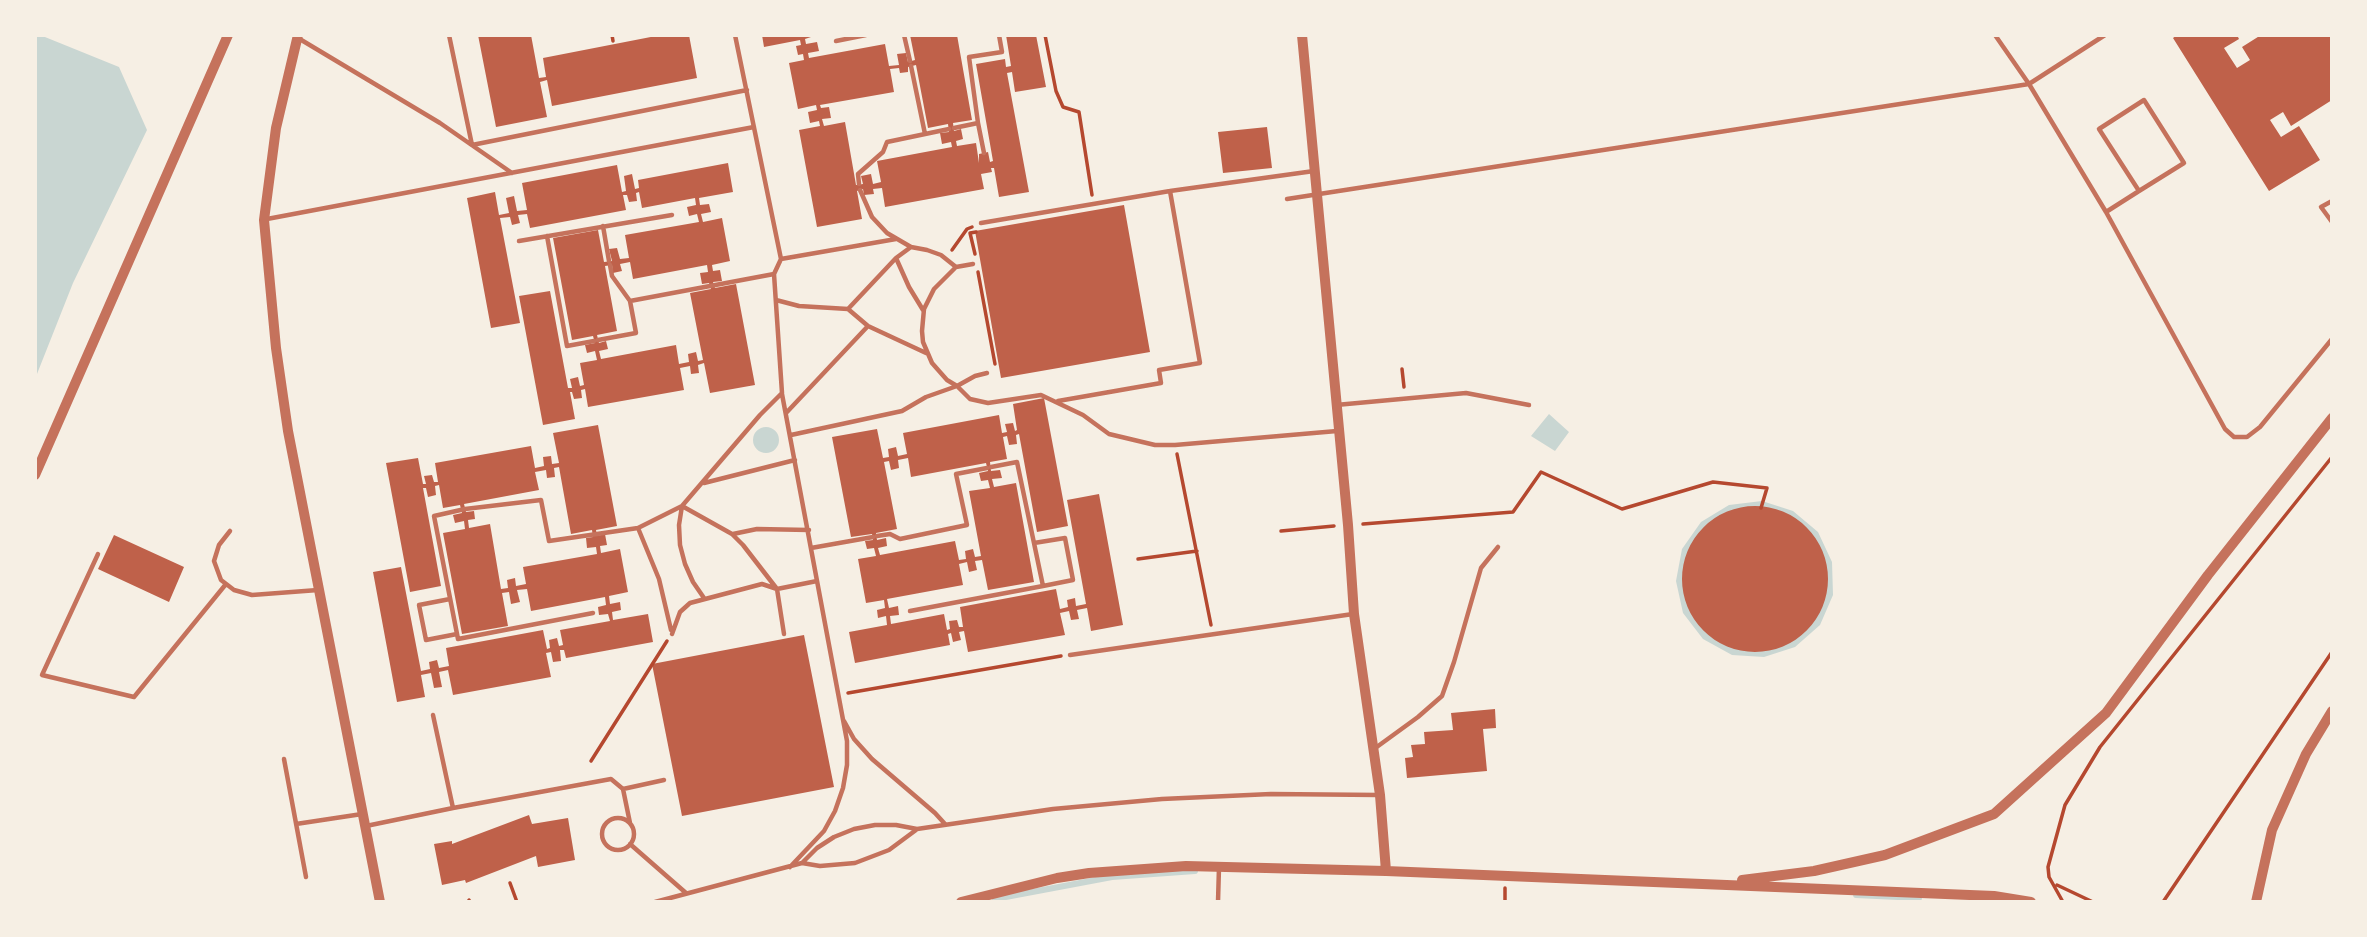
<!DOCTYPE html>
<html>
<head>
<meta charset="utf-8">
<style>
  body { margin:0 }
  #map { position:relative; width:2367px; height:937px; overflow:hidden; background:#f6efe4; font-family:"Asap Condensed",sans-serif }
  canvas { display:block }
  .frame { position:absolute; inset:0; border:37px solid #f6efe4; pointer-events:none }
</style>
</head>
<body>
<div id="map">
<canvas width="2367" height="937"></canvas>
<div class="frame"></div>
</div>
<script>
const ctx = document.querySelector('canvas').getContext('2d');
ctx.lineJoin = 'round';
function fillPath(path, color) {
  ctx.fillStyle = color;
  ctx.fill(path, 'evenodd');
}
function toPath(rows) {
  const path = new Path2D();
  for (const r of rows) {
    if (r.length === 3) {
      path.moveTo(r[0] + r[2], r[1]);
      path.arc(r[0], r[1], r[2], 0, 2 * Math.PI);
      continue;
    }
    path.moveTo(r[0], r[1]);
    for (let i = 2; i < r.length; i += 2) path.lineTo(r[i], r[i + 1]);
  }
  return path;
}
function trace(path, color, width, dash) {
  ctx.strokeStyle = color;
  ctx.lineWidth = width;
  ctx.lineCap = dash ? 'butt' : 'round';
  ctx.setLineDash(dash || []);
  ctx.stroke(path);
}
const water = toPath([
  [35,35,40,35,119,67,147,130,73,283,35,379],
  [1549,414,1569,432,1555,451,1531,436],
  [766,440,13],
  [1762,501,1793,511,1818,532,1832,562,1833,595,1820,625,1795,647,1764,657,1732,655,1703,639,1683,613,1676,581,1682,549,1701,522,1729,505],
  [1760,524,1782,531,1799,546,1809,567,1809,590,1800,611,1783,627,1761,634,1739,632,1718,621,1705,603,1699,580,1704,558,1717,539,1737,527]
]);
const stream = toPath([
  [1856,895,1919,898],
  [995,899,1112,877,1195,871]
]);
const building = toPath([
  [478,35,531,35,539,78,546,77,543,58,661,35,689,35,697,78,552,106,547,80,540,82,547,117,496,127],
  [762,35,817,35,805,39,806,44,817,42,819,51,808,53,809,58,885,44,889,66,899,65,897,54,906,53,908,62,915,60,910,35,957,35,972,120,953,123,954,131,961,129,963,139,956,141,957,146,976,143,979,163,979,154,984,153,988,152,990,162,993,161,976,64,1005,59,1006,67,1011,66,1006,35,1036,35,1046,87,1015,92,1012,72,1007,73,1029,192,999,197,994,168,991,168,992,172,981,174,984,189,885,207,882,188,873,189,874,194,864,195,863,189,857,191,862,219,817,227,799,130,820,126,819,121,810,123,808,112,817,110,816,105,798,109,789,63,804,60,803,54,798,55,796,46,801,45,800,40,764,47],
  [916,65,928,128,948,124,949,132,940,133,942,144,951,142,952,147,877,161,881,182,873,184,871,174,861,176,863,184,856,185,845,122,824,126,822,119,831,118,829,107,821,108,820,105,894,92,890,69,899,68,900,73,908,72,908,67],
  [2177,35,2237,35,2239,39,2224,48,2237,68,2250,60,2242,47,2261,35,2332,35,2332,100,2291,126,2283,112,2270,120,2281,137,2299,126,2320,160,2269,191,2173,38],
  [1267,127,1272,168,1223,173,1218,132],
  [728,163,733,192,699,198,700,205,709,204,711,212,701,214,703,222,722,218,730,261,712,265,713,271,720,270,722,281,713,282,715,288,736,284,755,385,710,393,704,363,698,365,699,373,691,374,690,366,680,368,684,390,588,407,585,389,581,390,582,398,574,399,572,392,570,392,575,419,543,425,519,296,550,291,568,388,572,388,570,379,578,377,580,386,584,385,580,363,597,360,595,351,587,353,585,345,595,343,593,336,572,340,553,238,598,230,604,262,612,261,609,249,617,248,620,259,629,258,625,235,699,222,697,214,689,216,687,207,696,205,695,198,642,208,639,192,636,193,637,201,629,202,627,195,623,195,626,210,530,228,527,214,518,215,520,223,512,225,510,217,500,218,520,323,491,328,467,198,495,192,499,215,509,213,506,198,514,196,517,211,527,210,522,183,617,165,622,192,626,191,624,176,632,174,635,189,639,188,638,180],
  [630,262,633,279,707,265,708,272,700,273,702,284,709,283,711,289,690,293,703,360,698,361,696,352,688,354,689,362,679,364,676,345,601,359,599,351,608,349,606,341,599,343,597,335,617,331,605,266,612,265,613,273,622,271,620,264],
  [1124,205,1150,352,1001,378,975,231],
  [1044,398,1068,526,1037,532,1019,434,1016,435,1017,444,1009,445,1007,436,1003,437,1007,459,990,462,991,471,1000,470,1002,478,992,479,994,487,1016,483,1034,582,988,590,982,560,975,561,977,570,969,572,967,562,959,564,963,585,887,599,889,608,898,606,899,615,890,616,891,624,944,614,947,630,950,629,949,621,957,620,959,627,963,627,960,607,1056,589,1060,609,1068,607,1067,600,1075,598,1076,606,1086,604,1067,500,1099,494,1123,625,1091,631,1087,608,1077,610,1079,619,1071,620,1069,611,1060,613,1065,635,968,652,964,631,959,632,961,640,953,642,951,633,948,634,950,645,855,663,849,632,887,625,886,616,878,618,877,610,885,608,884,600,866,603,858,559,876,556,874,548,867,549,865,541,873,540,872,534,851,537,832,437,877,429,883,458,889,457,888,449,896,447,898,456,907,454,903,433,999,415,1002,433,1007,432,1005,424,1013,423,1015,431,1017,430,1013,404],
  [908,458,911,477,986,463,988,471,979,473,981,481,988,480,990,488,969,491,981,556,975,557,973,549,965,551,966,559,959,560,955,541,880,555,878,548,887,546,886,538,877,540,876,533,897,529,884,462,889,461,891,470,899,468,898,460],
  [598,425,617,526,596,530,597,536,605,534,607,545,600,546,601,553,620,549,628,592,609,596,610,604,620,602,621,610,612,612,613,620,648,614,653,642,566,658,564,650,560,650,561,661,553,662,551,652,546,653,551,677,453,695,448,670,439,672,442,687,434,688,431,673,421,675,425,697,397,702,373,572,401,567,421,671,430,669,429,662,437,660,439,668,449,666,446,648,543,630,547,649,550,648,549,640,557,638,559,646,563,645,560,630,610,621,608,614,599,615,598,607,606,605,605,597,531,611,527,589,517,590,520,602,511,604,509,592,502,593,508,626,462,634,443,533,465,529,464,521,455,523,453,515,462,513,460,505,443,508,439,485,435,486,436,495,428,497,426,488,423,488,441,586,410,592,386,463,418,458,423,484,426,484,424,476,432,475,434,482,438,482,435,463,531,446,535,468,544,466,543,457,551,456,552,464,559,463,553,433],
  [559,467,571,534,592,530,593,537,586,538,587,548,596,547,597,554,523,567,526,584,516,586,515,578,507,580,508,588,501,589,490,524,469,528,468,520,475,519,474,511,466,512,464,504,539,490,535,472,546,470,547,478,555,477,554,468],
  [1755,579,73],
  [114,535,184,567,169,602,98,569],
  [804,635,834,787,682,816,652,664],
  [1495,709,1496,728,1483,729,1487,771,1407,778,1405,758,1413,757,1411,745,1425,744,1424,732,1453,730,1451,713],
  [529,815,532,824,568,818,575,860,538,867,536,856,466,883,465,880,442,885,434,844,452,841,452,844]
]);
const path = toPath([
  [612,35,613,41],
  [1045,35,1056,91,1063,107,1079,112,1092,195],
  [952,250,967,229,972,227],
  [975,254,970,233,976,232],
  [978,272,995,364],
  [1402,369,1404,387],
  [1177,454,1211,625],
  [1363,524,1513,512,1541,472,1622,509,1713,482,1767,488,1761,508],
  [1281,531,1334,526],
  [1138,559,1197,551],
  [848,693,1061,656],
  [591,761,667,641],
  [510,883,517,902],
  [2057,885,2093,902],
  [469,900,470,902],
  [1505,902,1505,888],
  [2063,902,2049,877,2048,867,2065,805,2100,747,2332,457],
  [2163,902,2332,652]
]);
const service = toPath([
  [449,35,472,145],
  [735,35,781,259],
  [904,35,910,61],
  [1995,35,2029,84,2105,35],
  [298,38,440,123,512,173],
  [836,41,866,35],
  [911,66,925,134],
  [978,123,984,153],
  [954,128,978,123,969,57,1002,52,999,35],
  [472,145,747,90],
  [859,184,858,174,883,152,887,142,949,129],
  [860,190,872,217,887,233,911,247,927,250,941,255,956,267],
  [1287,199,2029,84,2106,212,2225,429,2234,437,2247,437,2260,427,2332,339],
  [2332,201,2321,207,2332,222],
  [2106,212,2139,191,2184,163,2144,100,2099,129,2139,191],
  [267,219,754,127],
  [981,223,1170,191,1314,171],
  [603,226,609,261],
  [547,236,567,346,594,341],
  [519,241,672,215],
  [896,258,909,287,923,310],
  [781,259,896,239],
  [973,264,956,267,934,289,924,309,922,331,923,342,932,363,947,380,957,386,970,399,988,403,1041,395,1083,415,1109,434,1155,445,1175,445,1337,431],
  [776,300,799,306,848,309,868,326,926,353],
  [630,301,774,274],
  [848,309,896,258,911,247],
  [598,340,636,333,630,301,612,276,610,265],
  [782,394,847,741,847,765,843,788,835,811,824,831,790,867],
  [1058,401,1161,383,1159,370,1200,363,1170,191],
  [1336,405,1466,393,1529,405],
  [787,412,868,326],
  [791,435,902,411,926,397,957,386,975,376,987,373],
  [704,483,795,460],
  [638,528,659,579,671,630],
  [230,531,219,545,214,561,221,580,234,590,252,595,318,590],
  [733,534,757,529,809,530],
  [877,536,890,534,900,539,967,525,956,474,987,468],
  [1034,543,1065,538,1073,580,1043,586],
  [811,548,873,537],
  [98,554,42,675,134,697,226,584],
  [704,598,693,582,685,564,680,545,679,525,682,506,732,534,743,545,777,589,784,634],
  [450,599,419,605,426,640,457,634],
  [910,611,1043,586,1017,462,991,467],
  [593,613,458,639,434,516,465,509,541,500,549,541,638,528,682,506,760,415,782,393,774,274,781,259],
  [672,634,680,612,690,603,762,584,777,589,817,581],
  [1070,655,1353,614],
  [844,721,854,739,872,759,935,813,945,824],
  [1374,749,1418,717,1442,696,1454,662,1481,568,1498,547],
  [284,759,306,877],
  [453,808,611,779,623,789],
  [618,834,16],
  [630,823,623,789,664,780],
  [296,824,362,814],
  [366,826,453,808,433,715],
  [630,844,686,893],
  [802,863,817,848,834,837,854,829,875,825,896,825,917,829,1053,809,1162,799,1271,794,1379,795],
  [655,902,802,863,820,866,855,863,889,850,916,830],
  [1218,902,1219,867]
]);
const tertiary = toPath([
  [298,35,276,128,264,220,276,348,288,431,380,902],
  [1302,35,1348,525,1354,614,1380,795,1386,871],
  [35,475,228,35],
  [1742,880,1814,871,1885,855,1994,814,2106,713,2208,575,2332,418],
  [961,902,1057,878,1089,873,1186,866,1386,871,1994,896,2031,902],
  [2256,902,2272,830,2306,754,2332,711]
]);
fillPath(water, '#c9d6d2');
trace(stream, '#c9d6d2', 6);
fillPath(building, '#bf614a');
trace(path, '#b5482f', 3.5);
trace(service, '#c5725c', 4.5);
trace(tertiary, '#c5725c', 10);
</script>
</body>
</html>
